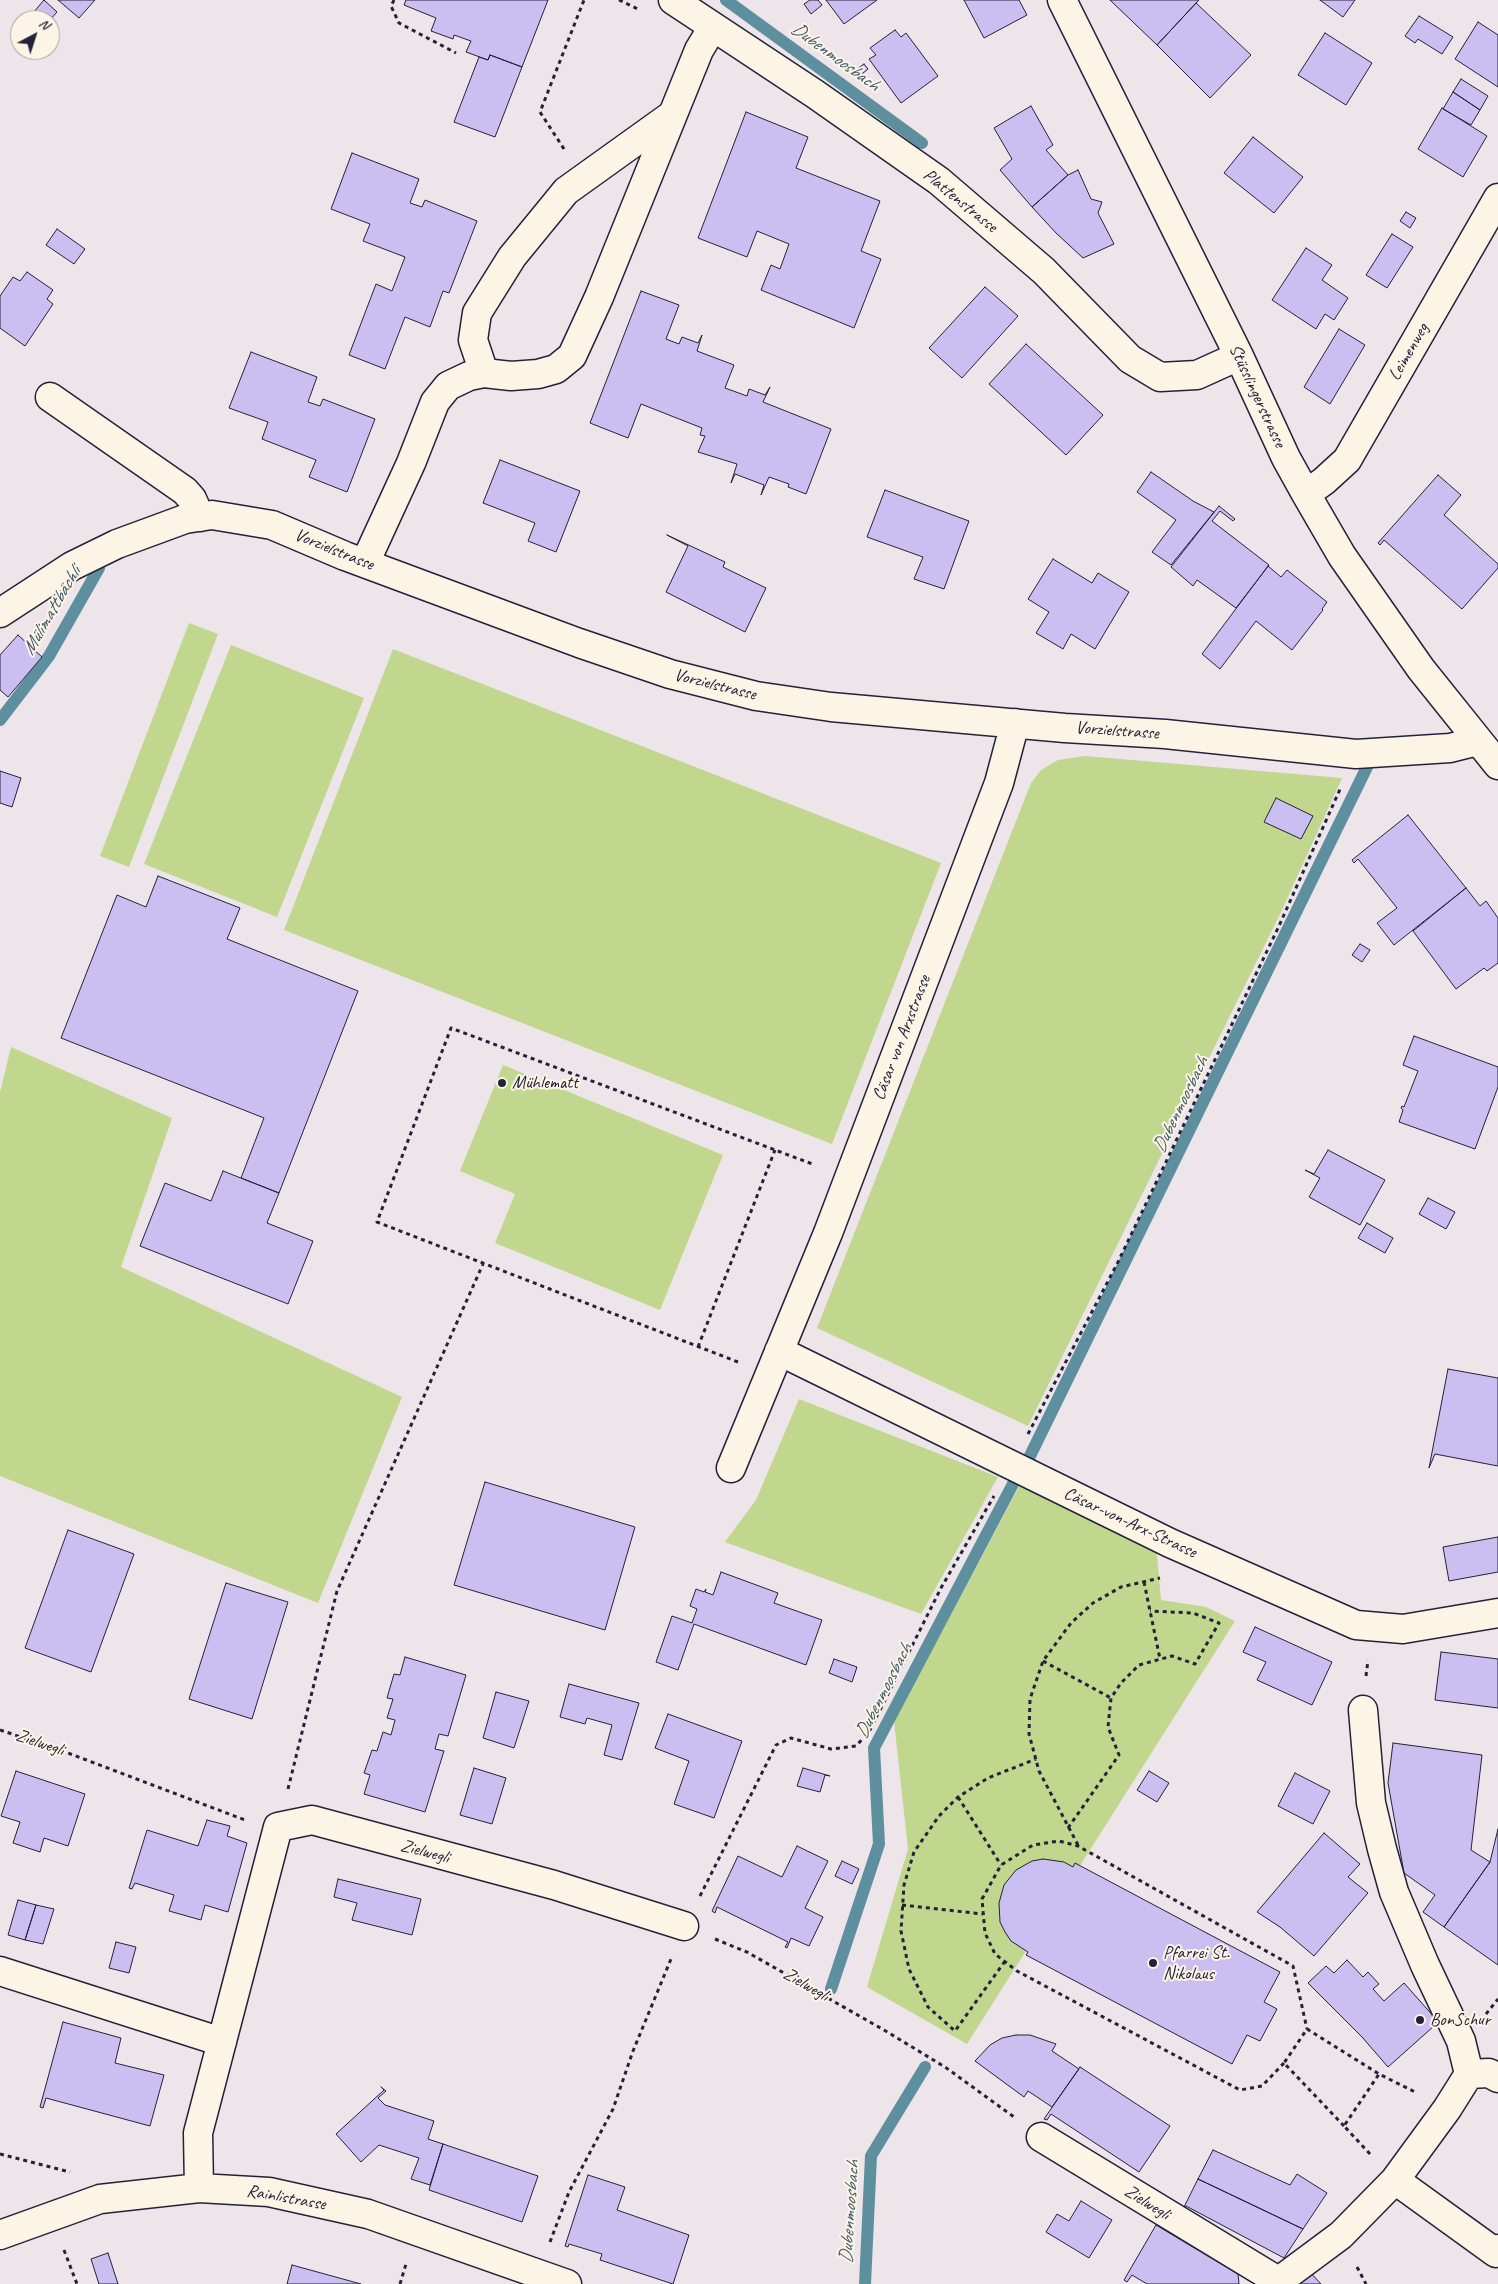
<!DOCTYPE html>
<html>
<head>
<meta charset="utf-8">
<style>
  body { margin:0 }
  #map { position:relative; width:1498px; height:2284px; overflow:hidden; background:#ede5e9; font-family:Caveat,sans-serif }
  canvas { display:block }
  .north { position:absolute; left:10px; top:10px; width:50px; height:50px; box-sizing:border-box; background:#fcf5e5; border:1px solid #a5a1a1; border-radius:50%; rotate:40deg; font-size:14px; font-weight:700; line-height:20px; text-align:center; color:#22223b }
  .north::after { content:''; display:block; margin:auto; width:18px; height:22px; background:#22223b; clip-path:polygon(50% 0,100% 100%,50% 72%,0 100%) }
</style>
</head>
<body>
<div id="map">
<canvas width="1498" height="2284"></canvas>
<div class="north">N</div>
</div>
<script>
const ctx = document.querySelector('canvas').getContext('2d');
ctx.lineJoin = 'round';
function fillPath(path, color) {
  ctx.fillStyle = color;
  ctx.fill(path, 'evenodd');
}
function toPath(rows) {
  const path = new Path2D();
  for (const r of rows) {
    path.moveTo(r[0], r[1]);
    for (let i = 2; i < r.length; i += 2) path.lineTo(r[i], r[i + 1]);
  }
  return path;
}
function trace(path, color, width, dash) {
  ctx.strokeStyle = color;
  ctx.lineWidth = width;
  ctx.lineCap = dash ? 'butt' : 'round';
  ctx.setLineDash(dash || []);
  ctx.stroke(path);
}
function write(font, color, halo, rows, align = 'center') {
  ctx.font = font + ' Caveat,sans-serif';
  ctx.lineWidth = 4;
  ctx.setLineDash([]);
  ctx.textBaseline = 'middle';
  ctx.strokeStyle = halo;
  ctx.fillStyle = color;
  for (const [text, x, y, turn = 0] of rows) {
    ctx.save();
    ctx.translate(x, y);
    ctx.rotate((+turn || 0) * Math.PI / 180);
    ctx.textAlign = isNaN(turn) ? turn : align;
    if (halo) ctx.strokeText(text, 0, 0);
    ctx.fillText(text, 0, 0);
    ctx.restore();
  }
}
const green = toPath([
  [189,623,218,634,129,867,100,856],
  [231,645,364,698,277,917,144,864],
  [393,649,941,863,832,1144,284,930],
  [1085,756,1342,778,1282,910,1028,1426,817,1328,1031,783,1041,770,1058,760],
  [11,1047,172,1118,121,1267,402,1397,318,1603,0,1476,0,1092],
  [503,1065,723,1155,660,1310,495,1243,515,1194,460,1171],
  [799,1399,998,1477,921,1614,725,1542,756,1500],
  [1020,1485,1156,1544,1161,1600,1206,1607,1235,1621,967,2044,867,1987,908,1849,894,1721]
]);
const stream = toPath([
  [726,0,922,143],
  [0,720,49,656,99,568],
  [1028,1460,1367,767],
  [831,1989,879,1844,874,1748,1014,1482],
  [865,2284,871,2156,925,2067]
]);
const building = toPath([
  [44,0,57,12,50,20,27,20,44,0],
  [58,0,95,0,79,18,58,0],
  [406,0,548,0,522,67,490,55,488,60,466,52,471,41,454,35,453,39,431,31,436,18,404,5,406,0],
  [810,0,818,0,822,5,811,14,804,4,810,0],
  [826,0,877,0,844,24,826,0],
  [964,0,1019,0,1027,15,984,38,964,0],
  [1110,0,1199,0,1157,45,1110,0],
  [1320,0,1355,0,1343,17,1320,0],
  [1196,3,1251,55,1210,98,1157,45,1196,3],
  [1419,16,1453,37,1442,54,1418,39,1415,43,1405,36,1419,16],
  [1478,22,1498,35,1498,87,1455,59,1478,22],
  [895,30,901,37,906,33,938,76,901,103,869,59,876,55,870,48,895,30],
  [1325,33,1372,63,1346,105,1298,75,1325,33],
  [490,55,522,67,495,137,454,122,479,57,488,60,490,55],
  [864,64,868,69,857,78,853,72,864,64],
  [1461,79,1488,96,1480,110,1453,92,1461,79],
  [1453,92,1480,110,1471,125,1443,109,1453,92],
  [1031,106,1053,145,1046,150,1068,175,1032,207,1000,170,1012,159,994,128,1031,106],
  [1442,108,1487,136,1463,177,1418,149,1442,108],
  [746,112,808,137,796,168,880,201,861,251,881,259,854,328,761,290,771,265,780,269,789,244,757,231,747,257,698,238,746,112],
  [1253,137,1303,177,1274,213,1224,173,1253,137],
  [352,153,419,179,410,203,422,207,425,200,477,221,449,293,443,291,430,327,405,317,385,369,349,355,376,284,392,291,405,257,363,241,370,224,331,209,352,153],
  [1078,170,1091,199,1102,202,1098,213,1114,244,1083,258,1056,233,1032,207,1068,175,1078,170],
  [1406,212,1416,218,1410,228,1400,221,1406,212],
  [57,229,85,249,74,264,46,245,57,229],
  [1392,234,1413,247,1387,288,1366,275,1392,234],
  [1306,248,1332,265,1322,280,1348,298,1334,320,1325,314,1316,329,1272,300,1306,248],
  [27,272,53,290,47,299,53,304,25,346,0,328,0,296,13,277,20,281,27,272],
  [985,287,1018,316,962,378,929,348,985,287],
  [641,291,679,305,666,339,679,344,682,337,698,343,702,335,697,351,734,365,725,388,747,396,749,389,765,395,770,387,763,402,831,429,806,494,788,487,789,484,769,477,761,495,764,485,735,474,731,483,737,464,698,452,705,436,700,435,702,428,641,404,628,438,590,423,641,291],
  [1339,329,1365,345,1330,404,1304,387,1339,329],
  [1026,344,1103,415,1066,455,989,384,1026,344],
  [251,352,317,377,308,402,320,406,323,399,375,419,347,492,309,477,316,460,262,439,268,422,229,408,251,352],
  [500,460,580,491,556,552,528,541,535,523,483,503,500,460],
  [1151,472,1193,501,1214,512,1171,565,1152,552,1176,520,1137,492,1151,472],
  [1438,475,1461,495,1444,515,1498,564,1498,568,1462,609,1384,540,1380,545,1378,543,1438,475],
  [885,490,969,521,944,589,914,579,923,557,867,537,885,490],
  [1219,506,1235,519,1233,521,1220,511,1212,521,1269,565,1236,608,1197,580,1193,586,1171,567,1219,506],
  [667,535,725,562,723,567,766,588,745,632,666,592,688,546,667,535],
  [1053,559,1092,583,1098,573,1129,592,1095,649,1071,634,1063,649,1036,633,1049,612,1028,599,1053,559],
  [1268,566,1281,577,1287,570,1327,602,1322,609,1323,610,1292,650,1256,621,1220,669,1202,654,1268,566],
  [18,635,42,657,8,697,0,690,0,655,18,635],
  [0,771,21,778,12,807,0,803,0,771],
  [1276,798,1313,816,1301,839,1264,822,1276,798],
  [1408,815,1466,888,1394,945,1377,923,1397,908,1358,859,1354,863,1352,860,1408,815],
  [158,876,240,908,227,939,358,991,279,1193,241,1178,264,1118,61,1038,117,895,146,907,158,876],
  [1466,888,1480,906,1486,901,1498,918,1498,963,1487,971,1484,968,1456,989,1413,931,1466,888],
  [1360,944,1370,950,1362,962,1352,955,1360,944],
  [1414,1036,1498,1067,1498,1087,1475,1149,1399,1122,1403,1110,1401,1108,1402,1106,1404,1107,1418,1071,1403,1065,1414,1036],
  [1328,1150,1385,1180,1360,1225,1309,1197,1320,1178,1305,1170,1314,1174,1328,1150],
  [223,1171,279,1193,267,1223,313,1241,288,1304,140,1246,165,1183,211,1201,223,1171],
  [1428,1198,1455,1212,1446,1229,1419,1214,1428,1198],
  [1367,1223,1393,1238,1385,1253,1358,1238,1367,1223],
  [1448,1369,1498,1378,1498,1466,1435,1454,1429,1468,1448,1369],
  [485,1482,635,1527,605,1630,454,1585,485,1482],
  [68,1530,134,1554,91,1672,25,1648,68,1530],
  [1498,1537,1498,1572,1449,1581,1443,1547,1498,1537],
  [721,1572,778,1593,774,1603,822,1620,806,1665,694,1624,678,1670,656,1662,672,1616,692,1623,697,1609,690,1606,696,1589,704,1592,706,1589,705,1592,713,1595,721,1572],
  [226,1583,288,1602,252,1719,189,1699,226,1583],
  [1255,1627,1332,1662,1312,1705,1257,1680,1266,1662,1243,1652,1255,1627],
  [1441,1652,1498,1659,1498,1708,1435,1700,1441,1652],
  [405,1657,466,1675,448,1736,439,1734,435,1749,444,1751,425,1812,364,1794,370,1775,364,1773,372,1750,377,1751,383,1732,391,1735,395,1720,387,1718,393,1699,387,1698,394,1674,400,1675,405,1657],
  [834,1659,857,1667,852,1682,829,1673,834,1659],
  [569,1684,639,1703,622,1760,604,1755,612,1725,587,1718,585,1724,560,1717,569,1684],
  [496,1692,529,1701,514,1748,483,1738,496,1692],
  [668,1714,742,1741,714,1818,674,1804,689,1761,655,1748,668,1714],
  [1393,1743,1482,1755,1471,1850,1490,1862,1444,1927,1423,1912,1435,1895,1404,1873,1388,1783,1393,1743],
  [474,1768,506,1778,492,1824,460,1815,474,1768],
  [803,1768,830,1776,825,1775,820,1792,797,1786,803,1768],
  [16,1771,85,1794,68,1846,44,1838,40,1852,13,1843,20,1822,1,1816,16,1771],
  [1149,1771,1169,1783,1157,1802,1137,1790,1149,1771],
  [1295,1773,1330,1791,1313,1824,1278,1806,1295,1773],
  [207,1820,230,1826,227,1836,247,1843,228,1912,205,1905,201,1920,169,1911,174,1895,135,1883,132,1889,129,1888,147,1830,198,1846,207,1820],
  [1498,1829,1498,1965,1444,1927,1490,1862,1498,1829],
  [1324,1833,1360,1864,1348,1877,1368,1893,1314,1956,1280,1927,1257,1912,1324,1833],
  [797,1846,828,1861,805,1908,823,1917,809,1946,791,1938,787,1948,785,1947,788,1942,717,1907,715,1913,712,1911,738,1856,782,1877,797,1846],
  [1043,1859,1064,1862,1073,1867,1075,1863,1280,1972,1264,2002,1277,2009,1260,2041,1247,2035,1232,2064,1026,1955,1028,1952,1011,1941,1005,1932,1000,1922,999,1903,1004,1885,1016,1870,1032,1861,1043,1859],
  [842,1861,859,1869,852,1884,835,1876,842,1861],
  [338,1879,421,1899,412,1935,352,1920,357,1903,334,1897,338,1879],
  [18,1900,36,1905,25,1940,8,1935,18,1900],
  [36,1905,54,1909,43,1944,25,1940,36,1905],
  [116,1942,136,1947,129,1973,109,1968,116,1942],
  [1347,1960,1363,1977,1368,1972,1379,1984,1373,1989,1384,2001,1404,1983,1435,2018,1434,2026,1388,2067,1362,2037,1308,1983,1326,1966,1334,1973,1347,1960],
  [63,2022,121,2038,115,2063,164,2075,150,2126,46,2098,43,2108,40,2107,63,2022],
  [1016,2035,1030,2035,1056,2044,1052,2051,1079,2069,1052,2107,1028,2091,1024,2097,975,2061,990,2045,1002,2038,1016,2035],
  [1080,2067,1170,2126,1139,2172,1051,2114,1047,2120,1044,2119,1080,2067],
  [381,2087,386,2091,378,2098,385,2105,434,2121,428,2139,443,2144,430,2185,411,2179,419,2158,379,2145,361,2162,336,2134,384,2090,381,2087],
  [443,2144,538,2176,522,2222,429,2190,443,2144],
  [1213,2150,1290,2185,1297,2174,1327,2193,1303,2229,1198,2179,1213,2150],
  [588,2175,625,2187,617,2210,689,2235,673,2284,600,2260,602,2254,569,2244,568,2247,565,2246,588,2175],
  [1198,2179,1303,2229,1284,2258,1186,2206,1184,2207,1198,2179],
  [1081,2201,1112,2220,1089,2258,1046,2232,1057,2214,1069,2221,1081,2201],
  [1156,2225,1238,2274,1239,2284,1147,2284,1132,2275,1127,2282,1124,2280,1156,2225],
  [108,2253,118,2284,99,2284,91,2259,108,2253],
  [292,2265,361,2284,287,2284,292,2265],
  [1307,2269,1321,2284,1292,2284,1307,2269]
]);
const path = toPath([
  [394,0,391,6,399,23,456,53],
  [619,0,640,10],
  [564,149,540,112,584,0],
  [698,1347,775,1150],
  [738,1362,377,1222,451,1028,815,1165],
  [1028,1434,1118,1262,1279,926,1341,787],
  [1144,1582,1160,1659],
  [1043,1661,1111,1698],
  [1366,1676,1368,1660],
  [0,1730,60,1750,245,1820],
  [288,1789,337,1591,483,1264],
  [958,1797,1001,1865],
  [1068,1828,1119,1755,1108,1727,1111,1698,1121,1683,1139,1665,1172,1656,1195,1664,1219,1623,1193,1613,1150,1611],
  [1078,1845,1039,1771,1029,1734,1030,1699,1043,1661,1071,1623,1093,1603,1121,1587,1160,1578],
  [700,1896,776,1745,791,1738,831,1749,856,1746,869,1732,941,1588,994,1496],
  [902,1905,983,1914],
  [715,1939,747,1952,884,2030,945,2067,1014,2117],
  [1005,1961,955,2031,928,2007,909,1969,901,1931,904,1885,914,1852,939,1816,958,1797,988,1778,1036,1759],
  [1486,2014,1498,1999],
  [1284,2063,1262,2086,1240,2090,1017,1971,995,1954,985,1933,982,1899,1001,1865,1033,1845,1059,1841,1078,1846,1293,1966,1307,2029],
  [1344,2126,1284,2063,1307,2029,1379,2074],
  [0,2154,70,2172],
  [1370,2154,1344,2126,1379,2074,1415,2092],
  [550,2242,569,2192,613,2109,633,2051,671,1959],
  [64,2250,77,2284],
  [1357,2267,1366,2284],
  [400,2284,406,2264]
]);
const minor = toPath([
  [673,0,815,94,939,181,1044,271,1130,359,1160,377,1197,375,1239,356],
  [1062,0,1239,356,1286,458,1306,494,1342,556,1421,669,1498,765],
  [484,373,473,340,477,313,512,257,566,191,672,115],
  [50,397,185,491,192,499,200,517],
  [1306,494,1324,481,1347,460,1498,198],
  [365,563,411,463,435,402,448,386,469,376,484,373,511,376,538,374,556,369,572,356,599,297,699,50,713,27],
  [0,613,72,566,117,544,185,519,212,515,272,525,345,556,579,643,670,674,756,696,831,707,1065,728,1165,734,1356,754,1450,748,1478,741],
  [779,1351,1170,1543,1356,1625,1403,1629,1498,1613],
  [731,1468,828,1233,999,783,1015,723],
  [0,1971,222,2042],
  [1469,2074,1489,2073,1498,2078],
  [1041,2137,1278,2281],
  [1395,2180,1496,2253,1498,2249],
  [199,2188,198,2133,278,1827,312,1820,554,1885,684,1926],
  [0,2235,100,2199,199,2188,269,2192,368,2214,567,2284],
  [1275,2284,1341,2235,1395,2180,1447,2109,1469,2074,1461,2041,1425,1965,1394,1892,1382,1849,1371,1803,1363,1710]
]);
const markers = [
  [502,1083,5,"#22223b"],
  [1153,1963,5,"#22223b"],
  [1420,2020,5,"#22223b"]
];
const streetNames = [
  ["Plattenstrasse",960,201,39],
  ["Leimenweg",1409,352,-60],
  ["Stüsslingerstrasse",1257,396,65],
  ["Vorzielstrasse",334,550,22],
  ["Vorzielstrasse",715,685,14],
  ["Vorzielstrasse",1117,731,4],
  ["Cäsar von Arxstrasse",902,1038,-69],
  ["Cäsar-von-Arx-Strasse",1130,1523,25],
  ["Zielwegli",40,1743,19],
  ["Zielwegli",425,1852,15],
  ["Zielwegli",806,1985,30],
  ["Rainlistrasse",286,2198,10],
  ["Zielwegli",1147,2203,32]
];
const poiNames = [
  ["Mühlematt",512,1083],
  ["Pfarrei St.",1163,1953],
  ["Nikolaus",1163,1974],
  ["BonSchur",1430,2020]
];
const waterNames = [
  ["Dubenmoosbach",835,57,36],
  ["Mülimattbächli",52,611,-60],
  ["Dubenmoosbach",1181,1105,-64],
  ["Dubenmoosbach",884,1691,-63],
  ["Dubenmoosbach",850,2212,-86]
];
fillPath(green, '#c0d78d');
trace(stream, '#5e8f9e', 12);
fillPath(building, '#cbbff1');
trace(building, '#22223b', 1);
trace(minor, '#22223b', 31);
trace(path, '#22223b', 3, [4, 4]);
trace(minor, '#fcf5e5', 28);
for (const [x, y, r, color] of markers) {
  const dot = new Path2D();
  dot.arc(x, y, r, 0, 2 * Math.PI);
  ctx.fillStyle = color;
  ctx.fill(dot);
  trace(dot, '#fcf5e5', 2);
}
write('18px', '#22223b', '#fcf5e5', streetNames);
write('18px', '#22223b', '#fcf5e5', poiNames, 'left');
write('italic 19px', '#40586d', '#fcf5e5', waterNames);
</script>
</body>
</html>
